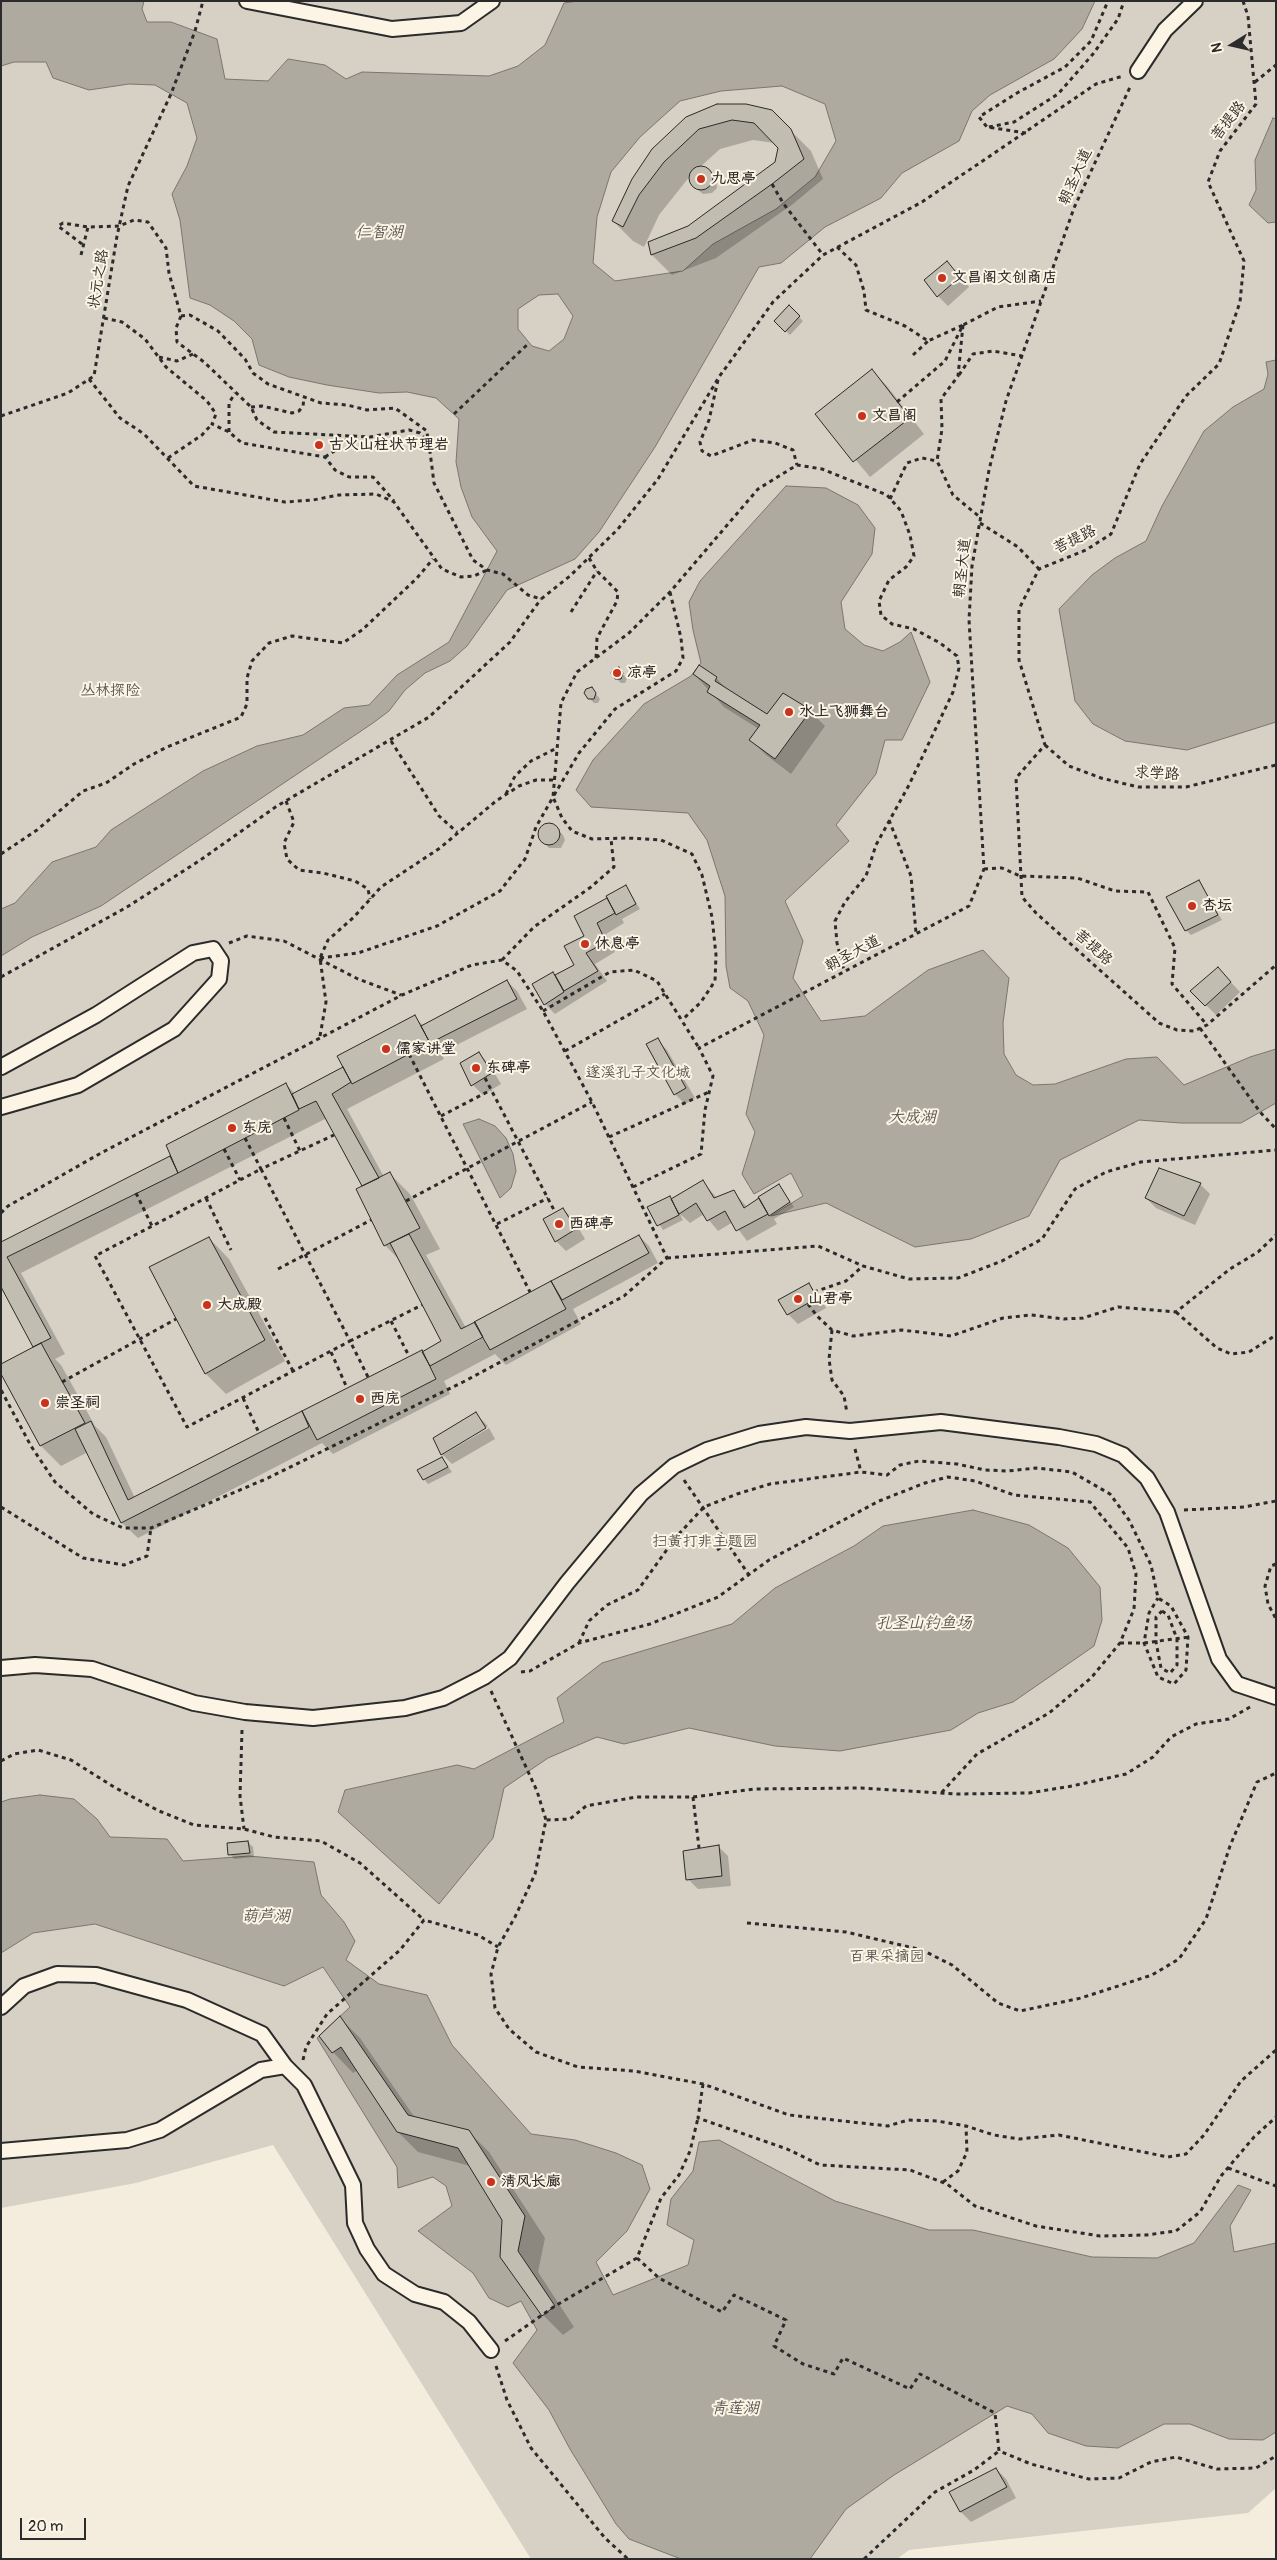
<!DOCTYPE html>
<html>
<head>
<meta charset="utf-8">
<style>
  body { margin:0 }
  #map { position:relative; width:1277px; height:2560px; overflow:hidden; background:#f4edde; font-family:Pangolin,sans-serif }
  canvas { display:block }
  .frame { position:absolute; inset:0; border:2px solid #2b2b2b; pointer-events:none }
  .north { position:absolute; left:1207px; top:20px; width:50px; height:50px; -webkit-text-stroke:4px #fcf5e5; paint-order:stroke; rotate:260deg; font-size:14px; font-weight:700; line-height:20px; text-align:center; color:#2b2b2b }
  .north::after { content:''; display:block; margin:auto; width:18px; height:22px; background:#2b2b2b; clip-path:polygon(50% 0,100% 100%,50% 72%,0 100%) }
  .scale { position:absolute; left:20px; top:2518px; width:66px; height:22px; box-sizing:border-box; border:2px solid #2b2b2b; border-top:0; padding-left:6px; font-size:15px; line-height:18px; white-space:nowrap; color:#2b2b2b; -webkit-text-stroke:4px #fcf5e5; paint-order:stroke }
</style>
</head>
<body>
<div id="map">
<canvas width="1277" height="2560"></canvas>
<div class="frame"></div>
<div class="north">N</div>
<div class="scale">20 m</div>
</div>
<script>
const ctx = document.querySelector('canvas').getContext('2d');
ctx.lineJoin = 'round';
function fillPath(path, color) {
  ctx.fillStyle = color;
  ctx.fill(path, 'evenodd');
}
function toPath(rows) {
  const path = new Path2D();
  for (const r of rows) {
    if (r.length === 3) {
      path.moveTo(r[0] + r[2], r[1]);
      path.arc(r[0], r[1], r[2], 0, 2 * Math.PI);
      continue;
    }
    path.moveTo(r[0], r[1]);
    for (let i = 2; i < r.length; i += 2) path.lineTo(r[i], r[i + 1]);
  }
  return path;
}
function trace(path, color, width, dash) {
  ctx.strokeStyle = color;
  ctx.lineWidth = width;
  ctx.lineCap = dash ? 'butt' : 'round';
  ctx.setLineDash(dash || []);
  ctx.stroke(path);
}
function write(font, color, halo, rows, align = 'center') {
  ctx.font = font + ' Pangolin,"LXGW WenKai TC",sans-serif';
  ctx.lineWidth = 4;
  ctx.setLineDash([]);
  ctx.textBaseline = 'middle';
  ctx.strokeStyle = halo;
  ctx.fillStyle = color;
  for (const [text, x, y, turn = 0] of rows) {
    ctx.save();
    ctx.translate(x, y);
    ctx.rotate((+turn || 0) * Math.PI / 180);
    ctx.textAlign = isNaN(turn) ? turn : align;
    if (halo) ctx.strokeText(text, 0, 0);
    ctx.fillText(text, 0, 0);
    ctx.restore();
  }
}
const green = toPath([
  [1,1,1276,1,1276,2488,1248,2513,909,2550,897,2559,531,2559,273,2145,136,2183,1,2208]
]);
const water = toPath([
  [1,1,144,1,142,9,147,22,171,22,217,39,225,79,268,81,288,59,325,65,346,79,362,72,489,76,518,66,545,45,564,3,578,1,1095,1,1082,29,1054,59,990,95,972,111,959,141,902,173,881,198,825,227,781,263,759,267,655,447,599,532,575,559,507,590,467,646,450,661,425,673,405,690,389,711,373,723,101,906,32,937,1,956,1,909,15,903,52,862,96,847,111,830,203,771,257,746,303,735,344,708,369,705,397,675,449,642,497,551,472,517,461,487,456,462,459,419,436,398,407,392,379,393,327,385,289,377,259,365,252,339,234,321,210,305,190,298,180,220,172,194,187,166,197,138,187,103,155,85,129,84,89,90,53,78,46,62,14,62,1,66,1,1],
  [782,86,825,104,836,141,815,177,776,209,713,244,683,271,615,281,593,263,597,217,611,172,640,137,680,101,721,91,782,86],
  [558,294,573,316,564,339,549,351,532,346,518,329,518,309,539,295,558,294],
  [1273,118,1276,119,1276,222,1268,223,1249,205,1256,190,1255,160,1273,118],
  [1276,360,1276,722,1187,750,1125,741,1093,724,1075,701,1059,609,1092,575,1115,558,1146,541,1162,506,1204,431,1233,407,1264,389,1268,374,1266,362,1276,360],
  [786,486,826,488,858,505,875,528,872,554,841,602,845,629,864,645,883,651,900,642,911,632,930,682,902,740,885,740,876,774,836,825,849,841,785,901,803,941,793,978,821,1021,865,1016,928,970,983,950,1009,978,1003,1023,1004,1054,1016,1075,1033,1085,1055,1084,1126,1059,1157,1057,1184,1085,1250,1057,1276,1049,1276,1103,1241,1123,1181,1123,1139,1120,1060,1160,1029,1216,971,1239,915,1247,826,1203,771,1216,803,1196,791,1173,754,1194,742,1174,755,1132,746,1114,764,1035,748,1001,730,988,726,966,725,896,707,840,688,813,591,807,576,790,593,760,644,704,691,676,701,663,693,630,689,602,700,581,786,486],
  [479,1119,495,1126,506,1138,513,1154,516,1171,511,1188,500,1198,463,1124,479,1119],
  [973,1510,1029,1525,1068,1548,1100,1587,1102,1620,1094,1646,1013,1702,978,1713,951,1730,840,1751,775,1746,689,1728,624,1744,597,1737,548,1758,504,1788,493,1838,439,1904,338,1812,345,1790,457,1765,474,1769,564,1722,557,1698,602,1663,732,1624,775,1588,854,1546,883,1526,973,1510],
  [40,1795,74,1799,97,1819,110,1837,167,1839,183,1861,249,1856,314,1862,321,1895,344,1922,355,1941,346,1960,379,1984,427,1995,452,2045,531,2134,575,2140,616,2153,642,2165,650,2189,627,2231,596,2262,613,2295,688,2265,694,2240,667,2225,671,2199,693,2171,699,2142,719,2140,835,2201,929,2230,973,2230,1092,2257,1157,2258,1194,2243,1238,2185,1251,2190,1230,2226,1234,2252,1276,2243,1276,2432,1263,2440,1229,2439,1190,2424,1164,2424,1118,2448,1086,2446,1048,2433,1032,2414,1007,2406,894,2475,846,2509,810,2559,681,2559,629,2539,616,2524,570,2449,549,2410,513,2363,537,2330,521,2301,508,2307,489,2298,473,2273,418,2231,452,2206,446,2186,433,2177,398,2188,397,2167,317,2038,350,2007,323,1967,284,1986,95,1924,33,1933,1,1953,1,1802,10,1799,40,1795]
]);
const shadow = toPath([
  [771,111,811,151,823,179,793,204,716,258,672,275,652,255,649,243,689,227,776,163,779,148,775,143,753,140,720,149,699,168,704,168,716,179,717,188,712,193,703,194,692,185,690,176,659,215,644,247,633,241,613,221,687,118],
  [947,262,969,287,948,306,938,296],
  [789,307,803,321,790,335,776,321],
  [872,371,887,386,924,434,870,477,817,414],
  [619,669,627,679,625,683,621,683,616,678],
  [694,674,716,678,732,694,767,716,810,711,825,726,791,774,766,755,751,740,759,729,724,707],
  [592,689,600,699,598,703,594,703,589,698],
  [547,824,552,825,563,835,565,840,561,848,549,848,540,838,540,831],
  [1198,882,1222,920,1191,935,1186,930],
  [626,887,640,909,622,919,624,923,606,934,615,952,595,964,607,981,555,1014,545,1004,553,973,556,976,576,965,586,936,607,900,611,904],
  [1228,979,1240,992,1216,1015,1192,991],
  [507,981,517,991,527,1009,441,1053,444,1059,347,1109,384,1177,390,1174,410,1194,440,1249,426,1255,466,1328,639,1236,649,1246,658,1263,573,1309,581,1324,506,1365,495,1354,444,1381,450,1394,333,1454,322,1443,138,1538,122,1523,88,1452,61,1466,41,1446,35,1348,1,1284,1,1244,171,1156,286,1084,295,1094,345,1068,414,1017,424,1026],
  [327,1118,364,1187,385,1245,401,1262,442,1342,135,1498,106,1437,95,1426,61,1365,55,1359,65,1354,21,1273],
  [479,1338,480,1340,453,1354,453,1352],
  [657,1040,667,1050,695,1098,685,1104,675,1094,648,1044],
  [479,1054,489,1064,501,1084,483,1095,473,1085],
  [702,1181,717,1198,733,1191,747,1207,779,1185,794,1207,774,1219,777,1224,747,1241,733,1222,718,1231,704,1214,690,1223,680,1214,683,1220,663,1230,649,1208,671,1200],
  [1200,1184,1210,1194,1195,1225,1156,1208,1146,1198],
  [563,1209,573,1219,585,1239,566,1251,556,1241],
  [209,1238,229,1259,285,1361,226,1394,206,1374,151,1268],
  [809,1285,819,1295,826,1308,798,1324,788,1314,780,1301],
  [476,1414,488,1426,444,1452,444,1454,489,1428,495,1439,452,1464,442,1454,434,1438],
  [442,1458,452,1472,428,1484,424,1479],
  [248,1842,253,1847,254,1857,234,1859,230,1854],
  [718,1846,728,1856,731,1886,698,1889,688,1879],
  [340,2018,360,2038,415,2118,468,2131,489,2152,545,2238,538,2272,574,2327,563,2335,543,2315,504,2220,470,2166,418,2152,397,2131,358,2070,353,2073,333,2052,321,2036],
  [996,2469,1006,2479,1016,2498,971,2522,961,2512,951,2493]
]);
const building = toPath([
  [717,104,746,104,772,110,791,129,804,159,772,184,696,238,651,255,648,242,688,226,775,162,778,148,754,123,732,120,699,129,664,162,639,195,623,227,612,221,632,179,652,149,686,117,717,104],
  [701,178,12],
  [947,261,960,277,937,297,924,280,947,261],
  [789,305,800,316,785,332,774,321,789,305],
  [872,369,910,418,853,462,815,414,872,369],
  [699,665,717,677,715,681,767,714,783,693,811,710,775,759,749,740,760,725,707,692,710,686,693,674,699,665],
  [619,667,623,673,621,679,615,679,611,673,613,669,619,667],
  [592,687,596,693,594,699,588,699,584,693,586,689,592,687],
  [549,834,11],
  [1199,880,1218,915,1185,931,1166,897,1199,880],
  [626,885,636,904,616,915,606,896,626,885],
  [607,898,615,913,597,923,606,942,586,953,598,971,564,991,555,975,574,965,564,946,584,936,574,916,607,898],
  [1218,967,1231,982,1205,1006,1190,991,1218,967],
  [553,972,564,992,544,1005,532,984,553,972],
  [507,980,517,999,430,1043,421,1026,507,980],
  [415,1015,430,1043,352,1084,337,1056,415,1015],
  [658,1038,686,1088,674,1095,646,1044,658,1038],
  [479,1052,492,1073,471,1086,460,1063,479,1052],
  [343,1067,351,1082,332,1094,379,1178,362,1186,316,1101,299,1109,292,1094,343,1067],
  [286,1083,299,1110,178,1173,166,1145,286,1083],
  [170,1156,178,1173,7,1257,51,1338,33,1347,1,1287,1,1242,170,1156],
  [1159,1168,1201,1183,1184,1216,1145,1198,1159,1168],
  [390,1172,420,1228,384,1246,356,1189,390,1172],
  [703,1180,714,1198,734,1190,744,1208,759,1198,768,1214,736,1231,725,1211,707,1221,696,1203,679,1214,671,1199,703,1180],
  [779,1184,790,1202,769,1216,758,1197,779,1184],
  [670,1196,679,1215,657,1226,647,1207,670,1196],
  [563,1208,576,1229,555,1242,543,1219,563,1208],
  [409,1234,461,1329,475,1322,483,1337,430,1366,422,1352,441,1341,390,1243,409,1234],
  [639,1235,649,1253,562,1300,551,1281,639,1235],
  [209,1237,265,1340,205,1374,149,1267,209,1237],
  [551,1281,566,1309,490,1350,474,1322,551,1281],
  [809,1283,817,1298,787,1315,778,1300,809,1283],
  [41,1343,85,1423,40,1446,1,1374,1,1364,41,1343],
  [422,1350,436,1379,317,1440,302,1411,422,1350],
  [302,1411,309,1427,121,1523,75,1429,91,1421,128,1500,302,1411],
  [476,1412,486,1428,441,1455,433,1438,476,1412],
  [442,1457,448,1467,423,1480,417,1470,442,1457],
  [248,1841,250,1853,228,1855,227,1843,248,1841],
  [719,1845,722,1876,686,1880,683,1851,719,1845],
  [340,2016,408,2115,469,2130,525,2216,518,2251,555,2306,542,2316,500,2257,502,2220,458,2148,397,2132,341,2047,332,2053,319,2036,340,2016],
  [996,2468,1007,2487,960,2512,949,2492,996,2468]
]);
const path = toPath([
  [1243,1,1248,16,1256,104,1220,151,1208,182,1244,261,1240,302,1219,364,1186,396,1140,464,1111,534,1086,550,1039,569,1019,609,1019,660,1045,745,1016,778,1022,897,1036,913,1159,1023,1177,1030,1194,1031,1207,1025,1276,965],
  [1255,82,1276,65],
  [989,127,1014,122,1058,94,1093,54,1118,19,1124,1],
  [1026,133,987,127,979,117,1017,93,1065,67,1091,41,1108,1],
  [772,184,783,203,823,255],
  [82,244,58,226,63,223,88,227,119,226,134,220,148,222,166,248,169,273,181,316,176,328,177,342,204,362,251,407,257,420,274,432,370,437,409,430,420,433,429,444,434,483,473,560,487,570,503,574,528,595,541,599,570,576,618,529,658,479,719,377,773,302,823,255,922,202,1096,84,1123,76],
  [837,247,856,265,864,291,866,310,905,326,928,341,963,325],
  [81,255,88,227],
  [181,316,190,315,218,331,245,359,253,373,268,384,321,403,347,405,367,410,395,408,427,431,428,442],
  [104,318,122,322,145,339,166,367,207,401,216,414,212,424,229,432,242,443,325,457,335,470,349,477,373,477,394,501],
  [963,325,958,376,941,399,942,429,937,461,953,495,981,518],
  [913,355,928,341],
  [159,357,177,361,193,354],
  [959,375,973,354,993,351,1022,356],
  [89,379,120,418,144,434,194,486,285,502,313,500,339,495,376,494,394,502,442,569,461,577,474,576,487,570],
  [718,380,709,420,700,442,702,451,711,456,753,440,775,443,793,450,797,465],
  [897,402,945,361,963,325,998,307,1041,301],
  [251,407,262,406,292,413,299,411,303,406,304,398],
  [454,414,529,343],
  [1,416,68,393,94,376,117,236,128,186,171,94,195,31,203,1],
  [229,432,229,403,235,393],
  [325,457,336,450,350,436],
  [168,458,202,435,212,424],
  [890,499,907,463,922,458,937,461],
  [980,523,1018,547,1039,569],
  [589,558,597,571,618,592,617,601,597,638,596,658],
  [670,592,681,638,683,658,676,671,615,709,579,753,553,797,562,818,572,831,592,839,627,838,661,840,692,854,702,875,712,917,716,955,715,981,701,1002,682,1020],
  [571,612,597,571],
  [391,741,439,816,457,832],
  [1045,745,1069,766,1101,778,1138,787,1186,787,1276,765],
  [506,794,515,776,531,761,557,748],
  [286,801,294,822,284,843,287,859,299,870,323,873,355,881,368,889,370,899],
  [889,820,911,876,916,933],
  [1,854,37,830,83,791,106,783,134,764,167,747,241,717,247,704,247,678,252,661,269,643,292,636,343,643,362,630,417,578,433,559],
  [984,869,1002,868,1020,876,1077,878,1115,891,1148,892,1175,948,1172,984,1207,1025],
  [229,943,247,936,284,941,358,979,401,995],
  [320,958,358,953,437,926,500,891,525,859,536,827,553,797,561,703,577,672,629,633,670,592,758,489,797,465,822,469,887,495,901,511,910,535,914,556,906,567,889,580,879,601,881,615,892,624,914,629,940,643,957,656,959,668,953,692,909,785,876,845,866,876,845,902,835,921,837,943,844,971],
  [502,960,534,927,591,887,614,867,611,839],
  [1,977,127,907,199,861,277,806,429,717,510,642,541,599],
  [543,1011,610,972,634,970,657,981,699,1048],
  [1200,1028,1260,1112,1276,1129],
  [320,1036,326,1002,320,958,328,940,354,917,381,887,440,848,496,801,519,786,536,780,554,780],
  [565,1051,665,994],
  [409,1054,530,1292],
  [485,1078,555,1212],
  [441,1116,491,1090],
  [284,1118,300,1151],
  [609,1137,709,1092],
  [245,1138,261,1169,334,1135],
  [224,1149,240,1180],
  [261,1169,350,1341,187,1427,95,1256,261,1169],
  [633,1187,701,1154,705,1110,713,1076,699,1048,969,906,984,869,969,620,972,566,989,470,1006,401,1074,208,1131,85],
  [136,1193,152,1226],
  [206,1198,231,1250],
  [406,1201,592,1102],
  [1,1213,8,1206,101,1153,402,995,472,965,502,960,517,971,543,1011,592,1102,667,1258,624,1296,463,1382,268,1478,151,1528,123,1528,93,1514,55,1482,31,1446,1,1390],
  [497,1224,548,1198],
  [667,1258,818,1246,863,1266,909,1279,958,1278,1002,1261,1042,1239,1075,1189,1106,1172,1141,1162,1276,1150],
  [278,1269,371,1220],
  [814,1292,846,1281,863,1266],
  [808,1304,817,1316,832,1330,853,1336,902,1330,951,1336,1003,1318,1031,1315,1064,1319,1083,1318,1118,1307,1176,1312,1230,1269,1258,1252,1276,1235],
  [1176,1312,1217,1348,1231,1354,1249,1352,1276,1335],
  [265,1318,293,1371],
  [391,1321,409,1356],
  [832,1330,829,1359,832,1380,844,1396,847,1413],
  [331,1352,347,1388],
  [368,1377,350,1341,422,1305],
  [62,1382,176,1319],
  [243,1398,259,1433],
  [855,1449,861,1472],
  [684,1480,749,1575],
  [1,1507,83,1558,124,1565,147,1556,151,1528],
  [1184,1510,1244,1507,1276,1501],
  [717,1550,737,1536],
  [1276,1564,1271,1566,1265,1586,1268,1604,1276,1619],
  [1162,1611,1168,1615,1177,1639,1177,1665,1170,1673,1161,1668,1156,1642,1156,1617,1162,1611],
  [579,1643,589,1621,607,1605,638,1590,676,1537,704,1507,737,1494,770,1484,861,1472,887,1475,900,1465,919,1461,957,1464,985,1470,1008,1471,1036,1468,1072,1472,1110,1494,1129,1520,1151,1565,1158,1598,1171,1606,1188,1637,1186,1670,1174,1684,1158,1677,1144,1643,1149,1613,1158,1598],
  [1120,1643,1144,1643,1189,1637],
  [521,1672,530,1671,579,1643,650,1624,718,1597,769,1560,879,1501,925,1483,948,1477,975,1481,1014,1495,1090,1502,1128,1548,1136,1574,1134,1609,1120,1643,1091,1678,1049,1713,977,1754,942,1792],
  [491,1691,537,1791,546,1820],
  [1250,1707,1229,1719,1196,1724,1171,1737,1153,1757,1126,1774,1072,1786,1029,1793,958,1794,861,1788,754,1789,693,1797,636,1797,586,1806,570,1819,546,1820,535,1874,515,1917,498,1947,491,1974,495,2008,509,2029,536,2052,578,2067,634,2071,703,2084,789,2115,888,2126,908,2120,937,2121,966,2126,994,2135,1019,2139,1059,2135,1168,2157,1186,2154,1204,2135,1241,2081,1276,2050],
  [242,1730,240,1796,244,1829],
  [1,1761,14,1754,38,1750,71,1760,114,1787,159,1811,194,1825,244,1829,274,1837,321,1841,360,1863,424,1920],
  [693,1797,699,1848],
  [747,1923,846,1932,922,1950,952,1965,998,2003,1020,2011,1081,1998,1152,1975,1179,1959,1206,1919,1230,1846,1257,1782,1276,1773],
  [303,2060,306,2047,327,2014,400,1950,424,1920,478,1935,498,1947],
  [703,2084,698,2118,787,2149,820,2165,910,2170,947,2184,975,2206,1036,2226,1100,2236,1146,2235,1176,2231,1200,2212,1221,2176,1254,2137,1276,2117],
  [1228,2168,1276,2186],
  [943,2182,958,2171,967,2152,966,2126],
  [637,2258,659,2278,722,2312,734,2295,786,2320,774,2346,803,2364,834,2374,843,2358,910,2389,920,2374,995,2413,999,2451,1031,2464,1089,2479,1119,2478,1151,2462,1176,2457,1217,2469,1256,2468,1276,2456],
  [505,2341,555,2306,637,2258,661,2198,679,2175,690,2151,698,2118],
  [496,2366,507,2400,531,2448,605,2538,628,2559],
  [864,2559,935,2492,974,2470,999,2451]
]);
const lane = toPath([
  [247,1,392,29,461,23,492,1],
  [1138,71,1165,30,1195,1],
  [1,1067,96,1015,193,953,213,949,221,961,219,979,174,1029,78,1085,1,1107],
  [1,1668,35,1665,92,1669,194,1703,245,1712,313,1718,405,1708,443,1698,484,1677,510,1658,567,1583,641,1494,674,1466,707,1450,759,1434,806,1427,850,1431,941,1422,1059,1437,1096,1444,1123,1455,1147,1478,1167,1512,1219,1659,1237,1684,1276,1697],
  [1,2007,24,1986,57,1974,96,1975,187,2000,262,2034,285,2066],
  [1,2151,127,2140,160,2130,261,2070,285,2066,304,2085,353,2185,355,2223,367,2249,384,2274,415,2294,444,2302,469,2322,491,2350]
]);
const markers = [
  [701,179,5,"#c8321e"],
  [942,278,5,"#c8321e"],
  [862,416,5,"#c8321e"],
  [319,445,5,"#c8321e"],
  [617,673,5,"#c8321e"],
  [789,712,5,"#c8321e"],
  [1192,906,5,"#c8321e"],
  [585,944,5,"#c8321e"],
  [386,1049,5,"#c8321e"],
  [476,1068,5,"#c8321e"],
  [232,1128,5,"#c8321e"],
  [559,1224,5,"#c8321e"],
  [798,1299,5,"#c8321e"],
  [207,1305,5,"#c8321e"],
  [360,1399,5,"#c8321e"],
  [45,1403,5,"#c8321e"],
  [491,2182,5,"#c8321e"]
];
const streetNames = [
  ["菩提路",1229,121,-52],
  ["朝圣大道",1076,177,-66],
  ["状元之路",99,279,-81],
  ["菩提路",1075,540,-26],
  ["朝圣大道",963,568,-84],
  ["求学路",1157,774,3],
  ["菩提路",1093,948,42],
  ["朝圣大道",853,954,-28]
];
const poiNames = [
  ["九思亭",711,179],
  ["文昌阁文创商店",952,278],
  ["文昌阁",872,416],
  ["古火山柱状节理岩",329,445],
  ["凉亭",627,673],
  ["水上飞狮舞台",799,712],
  ["杏坛",1202,906],
  ["休息亭",595,944],
  ["儒家讲堂",396,1049],
  ["东碑亭",486,1068],
  ["东庑",242,1128],
  ["西碑亭",569,1224],
  ["山君亭",808,1299],
  ["大成殿",217,1305],
  ["西庑",370,1399],
  ["崇圣祠",55,1403],
  ["清风长廊",501,2182]
];
const parkNames = [
  ["丛林探险",110,691],
  ["遂溪孔子文化城",638,1073],
  ["扫黄打非主题园",705,1542],
  ["百果采摘园",887,1957]
];
const waterNames = [
  ["仁智湖",379,233],
  ["大成湖",912,1118],
  ["孔圣山钓鱼场",924,1624],
  ["葫芦湖",266,1917],
  ["青莲湖",735,2409]
];
fillPath(green, '#d6d1c4');
fillPath(water, '#afaaa0');
trace(water, '#7a7771', 1);
fillPath(shadow, '#0003');
fillPath(building, '#c2bdb1');
trace(building, '#2b2b2b', 1);
trace(lane, '#2b2b2b', 18);
trace(path, '#2b2b2b', 3, [4, 4]);
trace(lane, '#fcf5e5', 14);
for (const [x, y, r, color] of markers) {
  const dot = new Path2D();
  dot.arc(x, y, r, 0, 2 * Math.PI);
  ctx.fillStyle = color;
  ctx.fill(dot);
  trace(dot, '#fcf5e5', 2);
}
write('15px', '#2b2b2b', '#fcf5e5', streetNames);
write('bold 15px', '#2b2b2b', '#fcf5e5', poiNames, 'left');
write('15px', '#565451', '#fcf5e5', parkNames);
write('italic 16px', '#595754', '#fcf5e5', waterNames);
</script>
</body>
</html>
